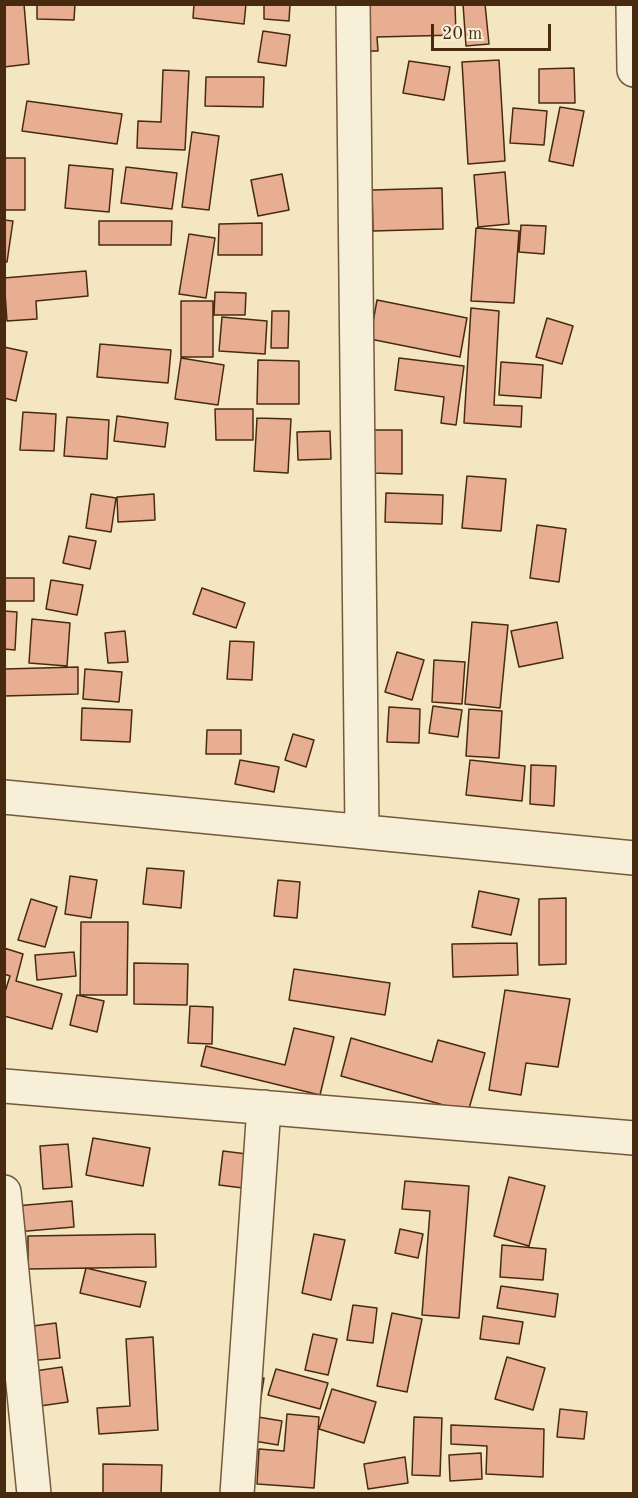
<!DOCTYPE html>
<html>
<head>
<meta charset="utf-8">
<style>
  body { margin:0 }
  #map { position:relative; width:638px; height:1498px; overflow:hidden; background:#f3e6c1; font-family:"Old Standard TT",serif }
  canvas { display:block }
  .frame { position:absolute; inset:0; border:6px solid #482a11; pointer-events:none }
  .scale { position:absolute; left:431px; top:24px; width:120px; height:27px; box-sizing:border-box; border:3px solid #482a11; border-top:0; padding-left:8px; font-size:18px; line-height:21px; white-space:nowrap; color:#482a11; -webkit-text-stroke:4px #f7efd7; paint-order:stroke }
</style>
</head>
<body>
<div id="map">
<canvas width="638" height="1498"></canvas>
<div class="frame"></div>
<div class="scale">20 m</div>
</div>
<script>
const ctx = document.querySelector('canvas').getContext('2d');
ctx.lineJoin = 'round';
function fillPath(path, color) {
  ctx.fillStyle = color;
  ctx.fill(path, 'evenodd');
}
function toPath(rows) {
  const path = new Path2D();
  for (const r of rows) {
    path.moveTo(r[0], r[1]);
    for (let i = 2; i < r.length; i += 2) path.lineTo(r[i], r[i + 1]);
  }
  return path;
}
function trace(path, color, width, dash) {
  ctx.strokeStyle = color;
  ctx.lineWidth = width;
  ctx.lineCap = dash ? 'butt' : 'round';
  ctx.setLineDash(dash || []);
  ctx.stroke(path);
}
const building = toPath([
  [4,4,24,4,29,64,4,67,4,4],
  [37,4,75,4,74,20,37,19,37,4],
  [194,4,246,4,244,24,193,18,194,4],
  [264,4,290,4,289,21,264,19,264,4],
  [455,4,456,35,377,37,378,51,351,51,351,5,455,4],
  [463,4,485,4,489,44,466,46,463,4],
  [263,31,290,35,286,66,258,62,263,31],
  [499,60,505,161,468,164,462,62,499,60],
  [409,61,450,67,444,100,403,93,409,61],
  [574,68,575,103,539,103,539,69,574,68],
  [163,70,189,71,185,150,137,148,138,121,161,122,163,70],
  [206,77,264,77,263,107,205,106,206,77],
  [27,101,122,114,117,144,22,131,27,101],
  [560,107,584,111,573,166,549,161,560,107],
  [513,108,547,111,544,145,510,143,513,108],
  [192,132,219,136,209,210,182,207,192,132],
  [4,158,25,158,25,210,4,210,4,158],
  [69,165,113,169,109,212,65,208,69,165],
  [126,167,177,173,172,209,121,203,126,167],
  [505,172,509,224,478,227,474,175,505,172],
  [282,174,289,210,258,216,251,180,282,174],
  [442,188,443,229,373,231,372,190,442,188],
  [4,220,13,221,7,262,4,262,4,220],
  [99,221,172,221,171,245,99,245,99,221],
  [262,223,262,255,218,255,219,224,262,223],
  [521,225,546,226,544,254,519,252,521,225],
  [476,228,519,231,514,303,471,301,476,228],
  [189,234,215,238,206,298,179,294,189,234],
  [86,271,88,296,36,301,37,319,7,321,4,278,86,271],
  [215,292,246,293,245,315,214,315,215,292],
  [377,300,467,318,460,357,370,339,377,300],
  [181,301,213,301,213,357,181,357,181,301],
  [471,308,499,311,494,405,522,406,521,427,464,423,471,308],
  [272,311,289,311,288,348,271,348,272,311],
  [222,317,267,321,265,354,219,351,222,317],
  [547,318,573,326,562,364,536,357,547,318],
  [100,344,171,350,168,383,97,377,100,344],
  [4,347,27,352,16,401,4,398,4,347],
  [181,358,224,365,218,405,175,399,181,358],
  [399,358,464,366,456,425,441,423,444,397,395,390,399,358],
  [258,360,299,361,299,404,257,404,258,360],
  [501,362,543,365,541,398,499,395,501,362],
  [215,409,253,409,253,440,216,440,215,409],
  [23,412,56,414,54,451,20,450,23,412],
  [117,416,168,423,165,447,114,441,117,416],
  [67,417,109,420,107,459,64,456,67,417],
  [257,418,291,419,288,473,254,471,257,418],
  [374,430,402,430,402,474,373,473,374,430],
  [330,431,331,459,298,460,297,432,330,431],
  [467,476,506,479,501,531,462,528,467,476],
  [386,493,443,495,442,524,385,522,386,493],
  [91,494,116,498,111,532,86,528,91,494],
  [154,494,155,520,118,522,117,497,154,494],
  [537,525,566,529,559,582,530,578,537,525],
  [69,536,96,541,90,569,63,563,69,536],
  [4,578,34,578,34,601,4,601,4,578],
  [51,580,83,585,77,615,46,609,51,580],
  [202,588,245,603,236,628,193,614,202,588],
  [4,611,17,612,15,650,4,649,4,611],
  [32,619,70,623,67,666,29,663,32,619],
  [472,622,508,625,500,708,465,704,472,622],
  [557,622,563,658,519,667,511,631,557,622],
  [125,631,128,662,108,663,105,633,125,631],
  [230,641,254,642,252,680,227,679,230,641],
  [397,652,424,660,412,700,385,692,397,652],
  [434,660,465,662,462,704,432,702,434,660],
  [78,667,78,694,4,696,4,669,78,667],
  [85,669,122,672,119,702,83,699,85,669],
  [433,706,462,710,458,737,429,733,433,706],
  [389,707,420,709,419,743,387,742,389,707],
  [82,708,132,710,130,742,81,740,82,708],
  [469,709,502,711,499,758,466,756,469,709],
  [207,730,241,730,241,754,206,754,207,730],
  [293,734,314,740,306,767,285,760,293,734],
  [240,760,279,767,274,792,235,784,240,760],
  [470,760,525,766,522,801,466,795,470,760],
  [531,765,556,766,554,806,530,804,531,765],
  [147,868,184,871,181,908,143,904,147,868],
  [70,876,97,880,91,918,65,914,70,876],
  [278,880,300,882,297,918,274,916,278,880],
  [479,891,519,899,511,935,472,927,479,891],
  [566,898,566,964,539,965,539,899,566,898],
  [31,899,57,907,45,947,18,940,31,899],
  [81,922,128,922,127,995,80,995,81,922],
  [517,943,518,975,453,977,452,944,517,943],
  [4,948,23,954,16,981,62,994,52,1029,4,1016,4,995,10,976,4,974,4,948],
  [74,952,76,976,37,980,35,955,74,952],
  [134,963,188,964,187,1005,134,1004,134,963],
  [294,969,390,983,385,1015,289,1000,294,969],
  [505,990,570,999,558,1067,526,1063,521,1095,489,1090,505,990],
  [77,995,104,1001,97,1032,70,1025,77,995],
  [190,1006,213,1007,212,1044,188,1043,190,1006],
  [294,1028,334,1037,320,1095,201,1066,206,1046,285,1065,294,1028],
  [351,1038,432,1062,438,1040,485,1053,468,1112,341,1076,351,1038],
  [93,1138,150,1148,143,1186,86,1175,93,1138],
  [68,1144,72,1187,43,1189,40,1146,68,1144],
  [223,1151,255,1155,251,1189,219,1185,223,1151],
  [509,1177,545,1186,529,1246,494,1236,509,1177],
  [405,1181,469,1186,459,1318,422,1315,430,1211,402,1209,405,1181],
  [72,1201,74,1227,4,1233,4,1207,72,1201],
  [400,1229,423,1234,418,1258,395,1253,400,1229],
  [155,1234,156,1267,28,1269,28,1236,155,1234],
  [314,1234,345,1240,331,1300,302,1293,314,1234],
  [502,1245,546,1249,543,1280,500,1277,502,1245],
  [86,1268,146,1282,140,1307,80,1293,86,1268],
  [501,1286,558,1294,555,1317,497,1308,501,1286],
  [353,1305,377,1308,373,1343,347,1340,353,1305],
  [392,1313,422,1319,407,1392,377,1386,392,1313],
  [483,1316,523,1322,519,1344,480,1339,483,1316],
  [56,1323,60,1358,29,1361,25,1327,56,1323],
  [313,1334,337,1339,328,1375,305,1370,313,1334],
  [153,1337,158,1430,99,1434,97,1408,130,1406,126,1339,153,1337],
  [507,1357,545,1368,533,1410,495,1399,507,1357],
  [62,1367,68,1402,33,1407,28,1372,62,1367],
  [276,1369,328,1383,320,1409,268,1395,276,1369],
  [245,1375,264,1378,258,1417,282,1421,278,1445,236,1438,245,1375],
  [332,1389,376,1402,364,1443,319,1429,332,1389],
  [560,1409,587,1412,584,1439,557,1437,560,1409],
  [287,1414,319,1417,314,1488,257,1484,259,1449,284,1451,287,1414],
  [414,1417,442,1418,440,1476,412,1475,414,1417],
  [451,1425,544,1429,543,1477,486,1474,487,1446,451,1444,451,1425],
  [481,1453,482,1479,450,1481,449,1455,481,1453],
  [405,1457,408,1483,368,1489,364,1464,405,1457],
  [103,1464,162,1465,161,1494,103,1494,103,1464]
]);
const minor = toPath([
  [353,4,362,831],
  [633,4,634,70],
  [4,797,634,858],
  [4,1086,634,1138],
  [4,1192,34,1494],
  [237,1494,264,1107]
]);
fillPath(building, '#e7ae92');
trace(building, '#482a11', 1.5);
trace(minor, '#73593d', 36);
trace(minor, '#f7efd7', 33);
</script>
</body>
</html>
